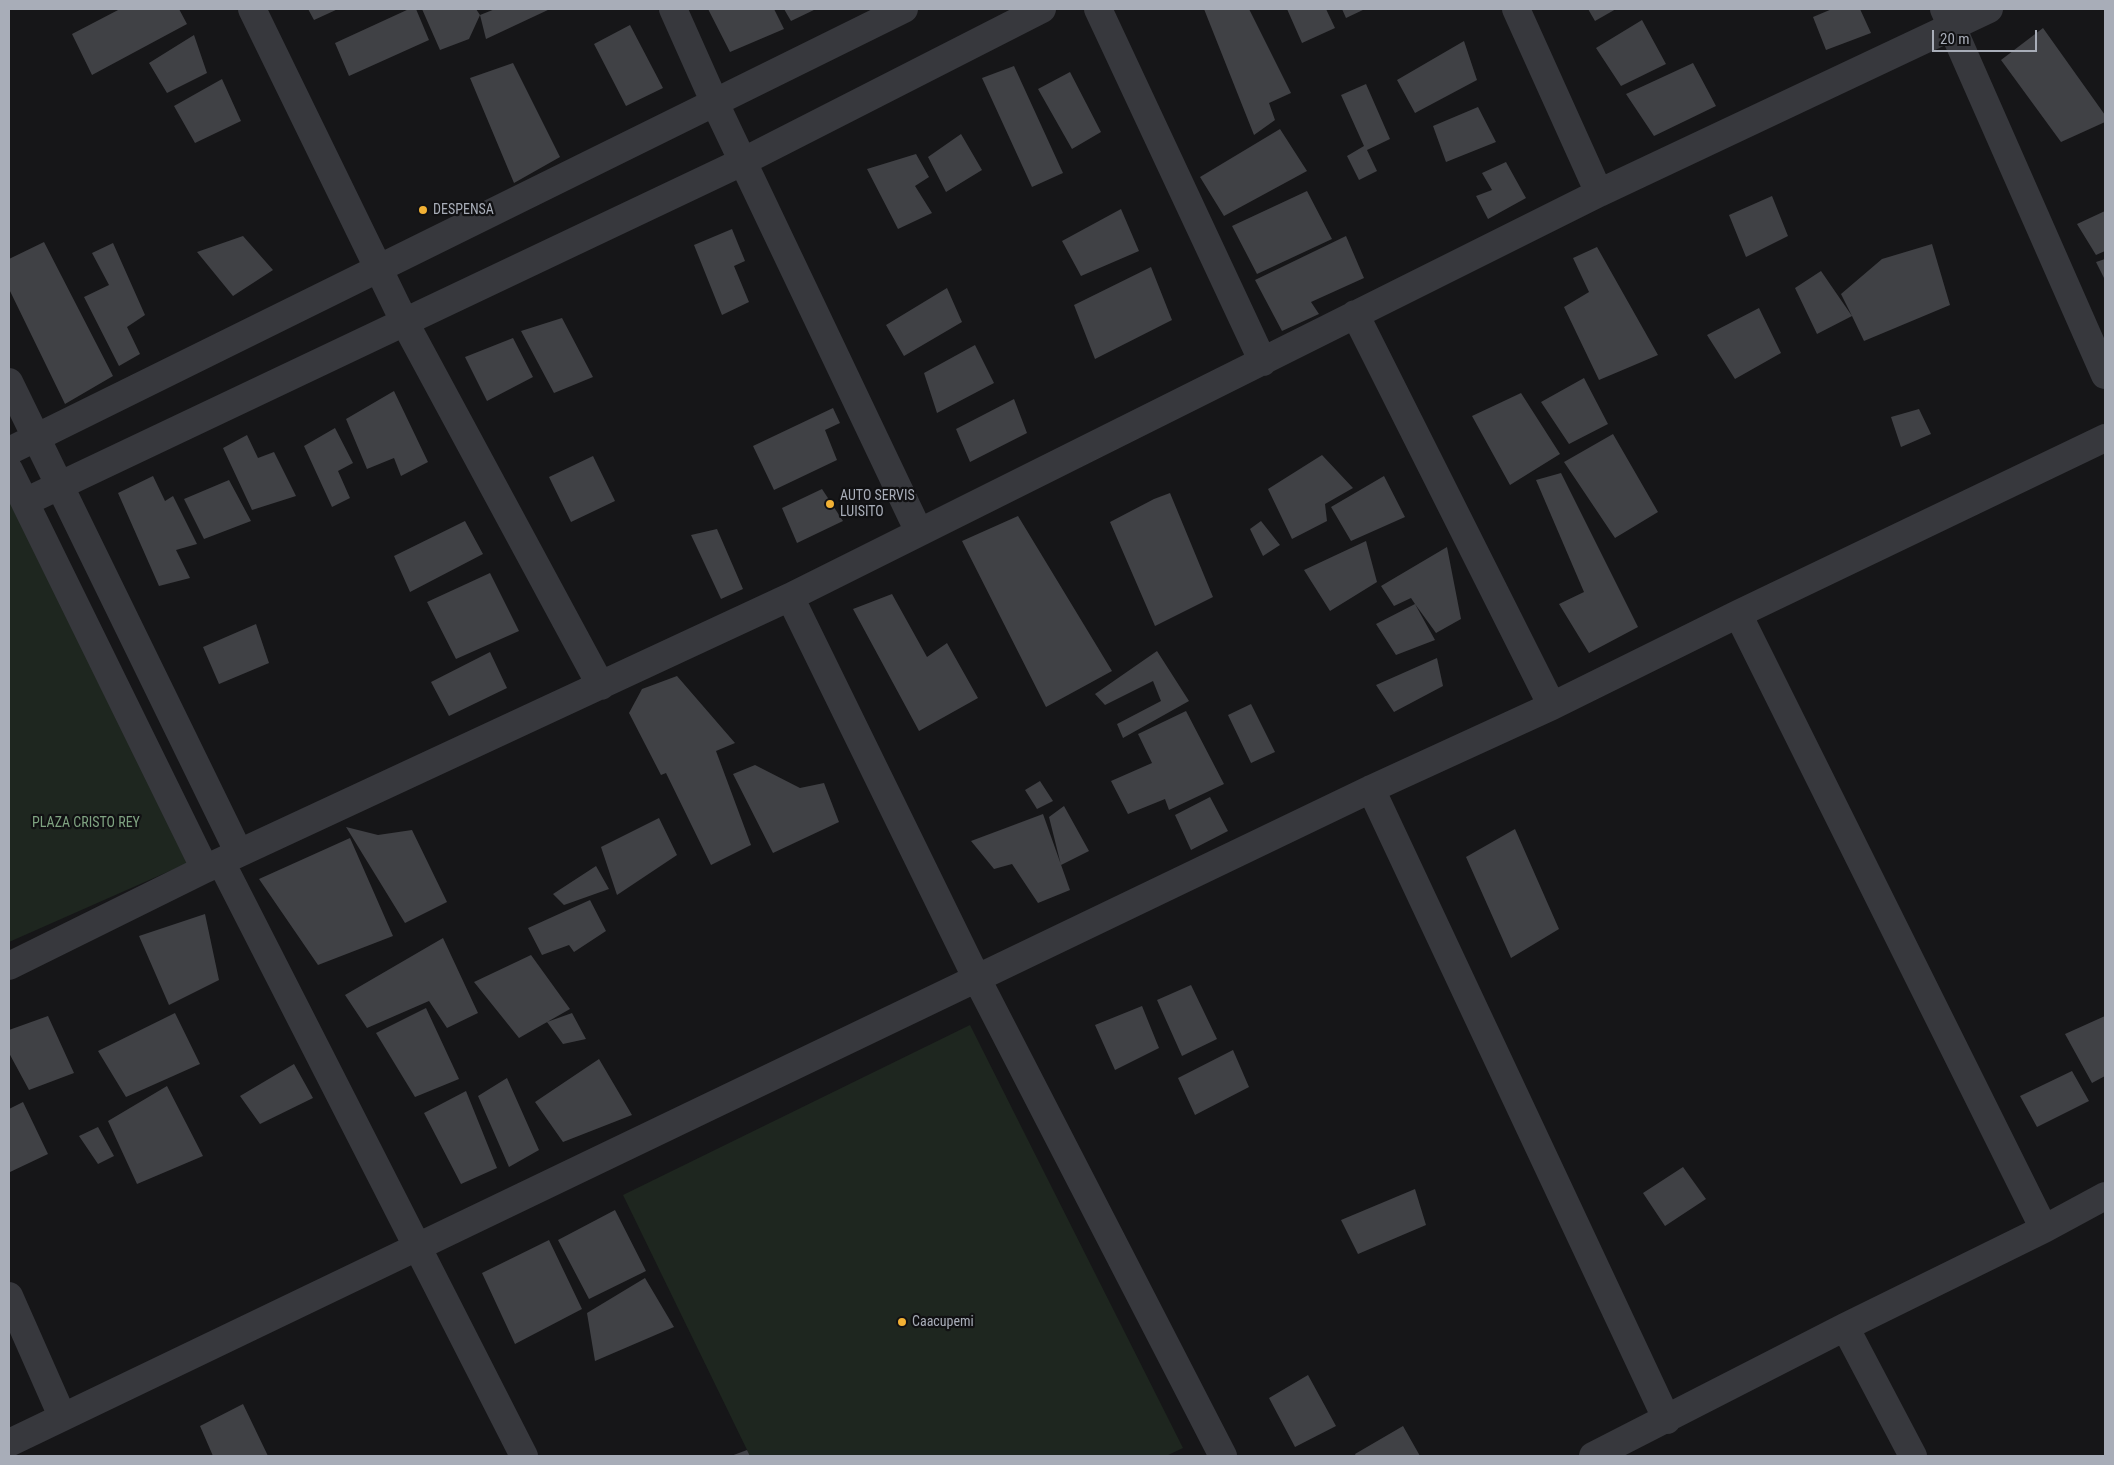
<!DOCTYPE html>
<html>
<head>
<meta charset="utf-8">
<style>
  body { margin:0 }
  #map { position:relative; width:2114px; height:1465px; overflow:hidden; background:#161618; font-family:"Roboto Condensed",sans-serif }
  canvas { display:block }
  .frame { position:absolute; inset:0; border:10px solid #a8adb8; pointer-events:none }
  .scale { position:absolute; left:1932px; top:30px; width:105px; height:22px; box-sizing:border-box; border:2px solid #a8adb8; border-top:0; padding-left:6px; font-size:15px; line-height:18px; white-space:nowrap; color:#a8adb8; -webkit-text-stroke:4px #111113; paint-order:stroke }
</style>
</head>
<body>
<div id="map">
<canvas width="2114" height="1465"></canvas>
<div class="frame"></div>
<div class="scale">20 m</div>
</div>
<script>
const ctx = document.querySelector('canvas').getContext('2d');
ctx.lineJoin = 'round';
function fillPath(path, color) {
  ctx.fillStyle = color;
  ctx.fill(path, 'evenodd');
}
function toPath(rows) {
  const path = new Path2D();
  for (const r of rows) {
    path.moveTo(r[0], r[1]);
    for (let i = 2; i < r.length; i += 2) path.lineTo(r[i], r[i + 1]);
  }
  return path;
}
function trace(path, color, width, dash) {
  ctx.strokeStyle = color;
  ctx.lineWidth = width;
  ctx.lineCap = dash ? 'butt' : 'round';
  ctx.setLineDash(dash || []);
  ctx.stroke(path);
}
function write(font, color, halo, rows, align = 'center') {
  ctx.font = font + ' "Roboto Condensed",sans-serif';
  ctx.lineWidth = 4.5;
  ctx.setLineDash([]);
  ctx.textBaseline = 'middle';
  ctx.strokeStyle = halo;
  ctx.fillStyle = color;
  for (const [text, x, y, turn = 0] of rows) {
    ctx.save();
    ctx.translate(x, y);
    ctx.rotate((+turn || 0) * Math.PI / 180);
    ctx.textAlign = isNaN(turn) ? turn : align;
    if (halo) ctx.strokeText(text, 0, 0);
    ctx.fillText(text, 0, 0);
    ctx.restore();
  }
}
const green = toPath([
  [9,491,190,862,9,942],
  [970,1025,1183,1448,1166,1456,750,1456,623,1195]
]);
const building = toPath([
  [120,9,179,9,187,24,92,75,72,34],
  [308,9,338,9,314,20],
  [409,9,416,9,429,40,349,76,335,43],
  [422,9,476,9,480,15,469,39,440,50],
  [495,9,550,9,486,39,480,15],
  [708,9,774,9,784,29,730,52],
  [784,9,816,9,791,21],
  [1204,9,1249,9,1291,93,1269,103,1275,120,1254,135],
  [1287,9,1326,9,1335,28,1302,43],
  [1342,9,1365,9,1346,18],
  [1588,9,1616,9,1595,21],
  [1832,9,1860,9,1871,33,1826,50,1813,17],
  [1642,20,1666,64,1621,86,1596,48],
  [630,25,663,88,626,106,594,44],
  [2043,28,2105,115,2105,122,2061,142,2001,60],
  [194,35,207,73,167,93,149,63],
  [1464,41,1477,80,1415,113,1397,80],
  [513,63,560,157,514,183,470,78],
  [1693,63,1716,106,1654,136,1626,94],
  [1014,66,1063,173,1032,187,982,78],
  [1070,72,1101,132,1072,149,1038,89],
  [222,79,241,121,195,143,174,106],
  [1366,84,1390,139,1367,150,1377,171,1359,180,1347,156,1364,146,1341,95],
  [1478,107,1496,142,1446,162,1433,126],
  [1280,129,1307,171,1224,216,1200,177],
  [961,134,982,170,946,192,928,157],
  [916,154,929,177,915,186,932,213,898,229,867,169],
  [1506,162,1526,198,1488,219,1476,196,1492,190,1482,173],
  [1307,191,1332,239,1257,274,1232,226],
  [1772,196,1788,236,1746,257,1729,215],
  [1121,209,1139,251,1081,276,1062,241],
  [2105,211,2105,251,2096,255,2077,224],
  [732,229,745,261,734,266,749,302,722,315,694,245],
  [243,236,273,270,233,296,197,252],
  [1346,236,1364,278,1311,302,1319,314,1282,331,1255,280],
  [44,242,113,376,65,404,9,289,9,259],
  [113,243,145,315,127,327,140,354,119,366,84,297,109,285,92,253],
  [1932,244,1950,305,1864,341,1852,316,1817,334,1795,288,1821,271,1852,316,1841,294,1882,259],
  [1597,247,1658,355,1599,380,1564,307,1589,292,1573,258],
  [2105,259,2105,280,2096,262],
  [1151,267,1172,320,1095,359,1074,305],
  [947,288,962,322,904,356,886,325],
  [1759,308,1781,353,1735,379,1707,335],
  [562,318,593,377,554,393,521,331],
  [513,338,533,377,487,401,465,357],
  [975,345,994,383,937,413,924,373],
  [1584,378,1608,424,1569,444,1541,402],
  [394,391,428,462,401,476,394,458,367,469,346,419],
  [1521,393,1560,454,1510,485,1472,416],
  [1014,399,1027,433,970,462,956,429],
  [833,408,840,423,825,430,837,460,774,490,753,446],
  [1919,409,1931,434,1901,447,1891,417],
  [335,428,353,463,338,471,350,498,332,507,304,446],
  [1613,434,1658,512,1615,538,1564,462],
  [247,435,258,458,274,452,296,496,252,510,223,448],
  [1322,455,1353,488,1325,504,1327,521,1292,539,1268,489],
  [593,456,615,501,571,522,549,477],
  [1561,473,1638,627,1589,653,1559,604,1584,592,1536,480],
  [153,476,165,501,173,496,197,544,176,550,190,578,159,586,118,493],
  [1384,476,1405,517,1351,541,1331,507],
  [229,480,251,521,204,539,184,499],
  [822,489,843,521,797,543,782,508],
  [1170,493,1213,597,1155,626,1110,522,1154,499],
  [1018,516,1112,671,1046,707,962,541],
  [465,521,483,554,410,592,394,556],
  [1261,521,1280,545,1263,556,1250,529],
  [717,529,743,589,721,599,691,535],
  [1366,541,1377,582,1330,611,1304,570],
  [1447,547,1461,619,1436,633,1415,604,1435,640,1396,655,1376,624,1415,604,1411,598,1394,606,1381,586],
  [490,573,519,631,456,659,427,602],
  [892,594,927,657,947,643,978,698,919,731,853,609],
  [256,624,269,663,219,684,203,647],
  [1157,651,1189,701,1123,738,1117,724,1161,701,1153,681,1105,705,1095,694],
  [490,652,507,688,449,716,431,682],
  [1437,658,1443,686,1394,712,1376,685],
  [677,676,735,743,716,751,751,845,711,865,666,773,661,775,629,713,642,689],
  [1251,704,1275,752,1251,763,1228,715],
  [1186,711,1224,784,1169,810,1165,799,1128,814,1111,781,1152,763,1138,734],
  [755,765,800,788,824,783,839,822,773,853,733,774],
  [1040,781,1053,801,1037,809,1025,790],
  [1210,797,1228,831,1191,850,1175,815],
  [1064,806,1089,851,1061,865,1049,817],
  [1043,814,1070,890,1038,903,1012,864,994,869,971,841],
  [659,818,677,855,617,895,601,847],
  [346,827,378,835,412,830,447,902,405,923],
  [1515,829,1559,929,1511,958,1466,857],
  [350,838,393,936,318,965,259,879],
  [596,866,609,889,564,905,553,894],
  [590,900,606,931,574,952,569,945,542,955,528,928],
  [205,914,219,980,169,1005,139,936],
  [443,938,478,1013,447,1028,429,1001,367,1028,345,995],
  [531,955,570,1009,519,1038,474,982],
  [1191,985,1217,1039,1182,1056,1157,1000],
  [1142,1006,1159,1048,1115,1070,1095,1025],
  [426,1008,459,1079,415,1097,376,1033],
  [175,1013,200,1064,126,1097,98,1051],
  [572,1013,586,1039,563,1044,547,1022],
  [48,1016,74,1073,29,1090,9,1053,9,1030],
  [2105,1016,2105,1076,2092,1083,2065,1034],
  [1233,1050,1249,1087,1195,1115,1178,1078],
  [599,1059,632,1115,563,1142,535,1102],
  [294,1064,313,1098,260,1124,240,1096],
  [2072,1071,2089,1101,2037,1127,2020,1096],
  [507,1078,539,1150,509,1167,478,1096],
  [167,1086,203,1156,137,1184,108,1121],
  [466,1091,497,1168,461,1184,424,1113],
  [23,1102,48,1154,10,1172,9,1109],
  [98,1127,114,1156,98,1164,79,1136],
  [1683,1167,1706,1199,1665,1226,1643,1193],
  [1415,1189,1426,1225,1358,1254,1341,1220],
  [615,1210,646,1271,589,1299,558,1240],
  [549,1240,582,1309,515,1344,482,1273],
  [645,1278,674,1327,595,1361,587,1313],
  [1308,1375,1336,1426,1295,1447,1269,1398],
  [243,1404,268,1456,213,1456,200,1426],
  [1403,1426,1420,1456,1356,1456,1355,1454],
  [747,1450,750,1456,731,1456]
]);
const minor = toPath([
  [252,9,404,321,601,686],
  [673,9,714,101,919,532],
  [1098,9,1263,362],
  [1516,9,1599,193],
  [1944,9,2105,375],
  [1355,314,1552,706],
  [9,382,239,853],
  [9,451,904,9],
  [9,470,205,869],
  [25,502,744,161,1042,9],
  [790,597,977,979,1223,1456],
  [1738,614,2044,1229],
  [1371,789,1667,1420],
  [221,862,524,1456],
  [9,966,205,869,790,597,1599,193,1989,9],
  [9,1296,62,1416],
  [1845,1327,1913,1456],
  [9,1443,1371,789,1552,706,1738,614,2105,438],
  [1593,1456,1845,1327,2044,1229,2105,1196]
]);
const markers = [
  [423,210,5,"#f2b134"],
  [830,504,5,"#f2b134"],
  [902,1322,5,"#f2b134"]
];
const poiNames = [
  ["DESPENSA",433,210],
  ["AUTO SERVIS",840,496],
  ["LUISITO",840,512],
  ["Caacupemi",912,1322]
];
const parkNames = [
  ["PLAZA CRISTO REY",86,823]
];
fillPath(green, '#1e261f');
fillPath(building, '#404145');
trace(minor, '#37383d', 28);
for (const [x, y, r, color] of markers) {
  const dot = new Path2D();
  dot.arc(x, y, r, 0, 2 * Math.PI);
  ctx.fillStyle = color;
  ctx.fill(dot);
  trace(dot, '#111113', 2);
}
write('14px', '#a8adb8', '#111113', poiNames, 'left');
write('14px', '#7fa381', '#111113', parkNames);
</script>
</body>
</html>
